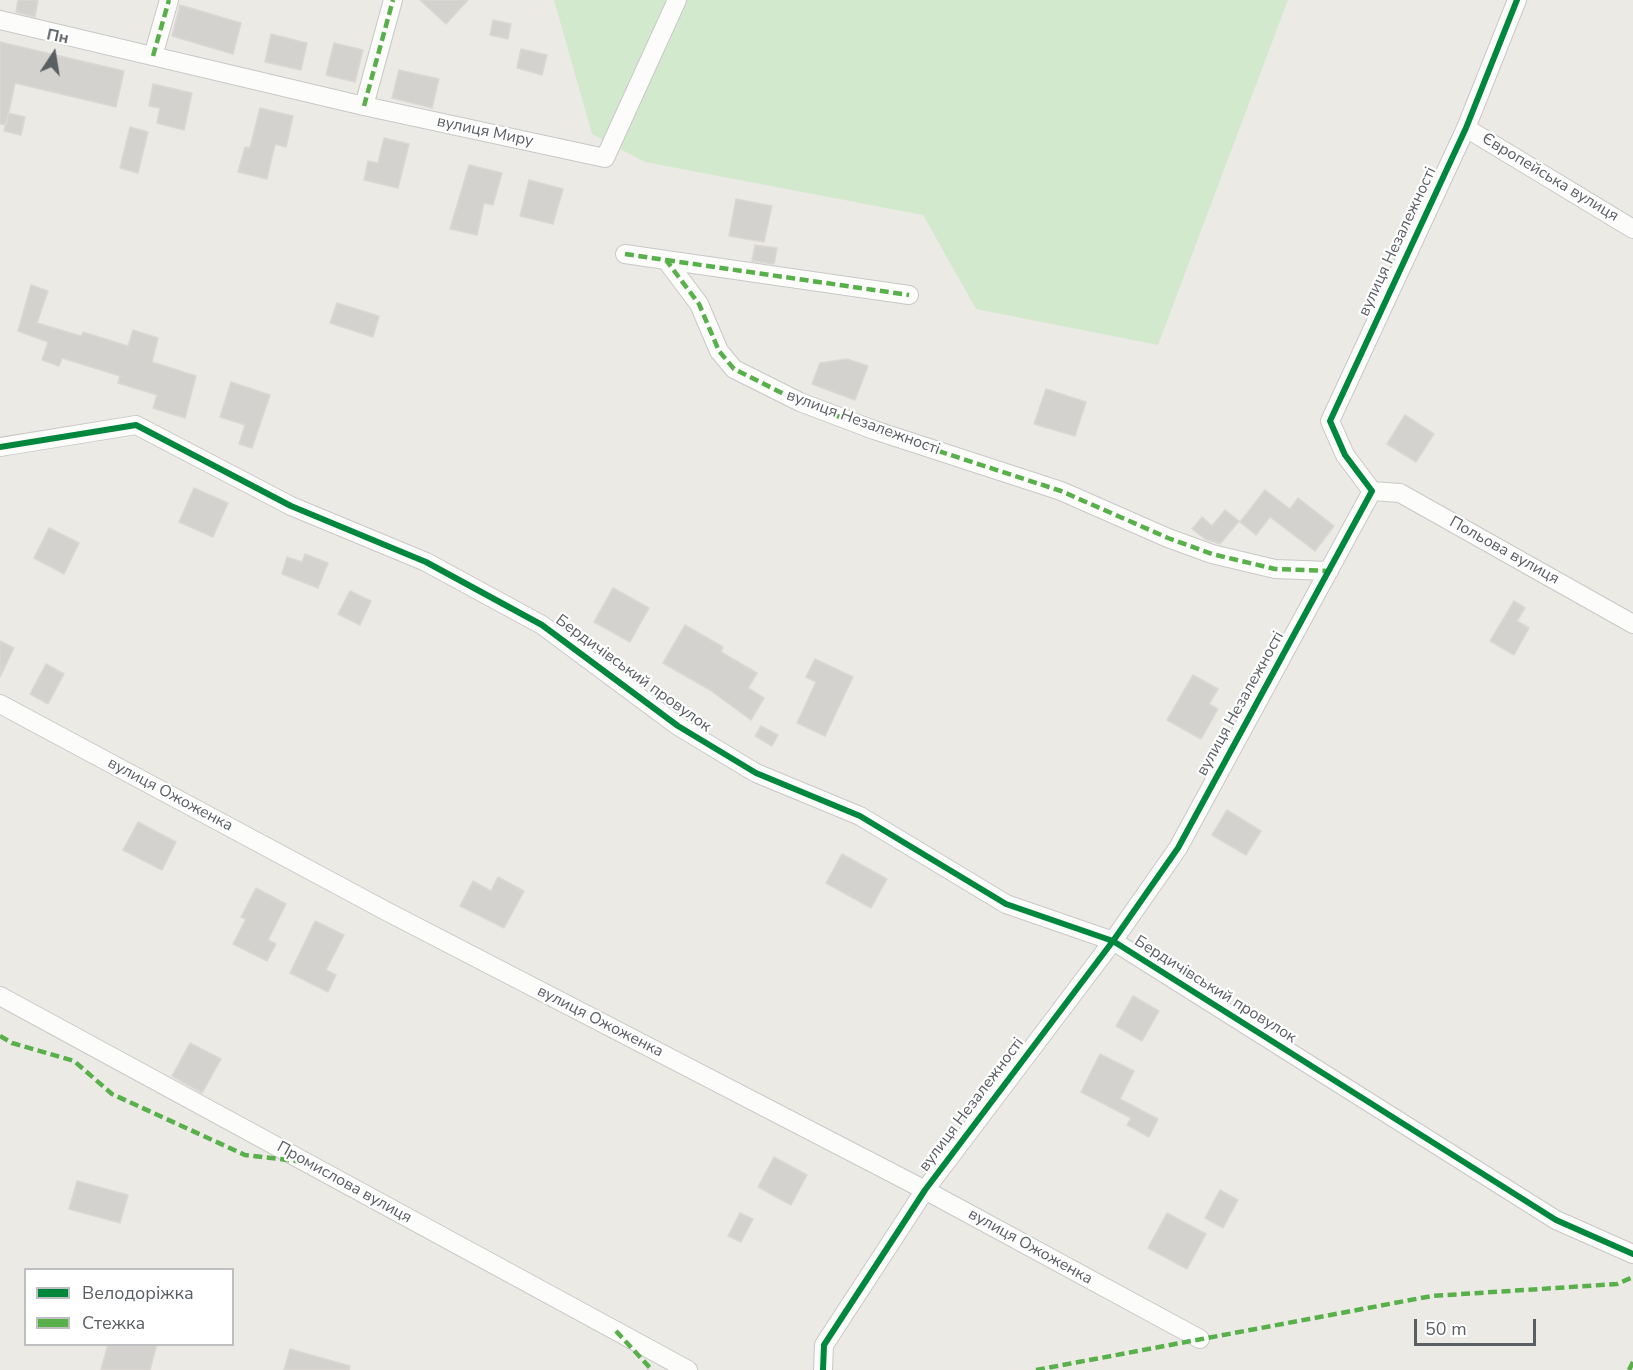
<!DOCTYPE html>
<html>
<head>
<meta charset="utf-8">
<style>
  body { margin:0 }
  #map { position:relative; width:1633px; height:1370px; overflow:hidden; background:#eceae5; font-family:"Nunito Sans",sans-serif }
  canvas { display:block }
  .legend { position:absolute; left:24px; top:1268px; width:210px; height:78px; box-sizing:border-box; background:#fff; border:2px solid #bdbfc1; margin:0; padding:8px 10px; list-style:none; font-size:18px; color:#5a5f64 }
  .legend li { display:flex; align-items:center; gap:12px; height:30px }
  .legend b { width:30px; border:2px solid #bdbfc1 }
  .north { position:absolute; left:24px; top:24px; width:60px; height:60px; -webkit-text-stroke:4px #fff; paint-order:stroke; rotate:12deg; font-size:16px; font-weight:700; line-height:24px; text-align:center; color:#5a5f64 }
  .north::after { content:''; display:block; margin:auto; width:21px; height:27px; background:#5a5f64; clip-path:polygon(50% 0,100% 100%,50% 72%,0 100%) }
  .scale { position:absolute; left:1414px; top:1319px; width:122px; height:27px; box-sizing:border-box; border:3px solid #5a5f64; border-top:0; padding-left:8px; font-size:18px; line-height:21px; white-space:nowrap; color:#5a5f64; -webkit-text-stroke:4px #fff; paint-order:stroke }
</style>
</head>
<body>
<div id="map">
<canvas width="1633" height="1370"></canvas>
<ul class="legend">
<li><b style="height:8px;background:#00873e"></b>Велодоріжка</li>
<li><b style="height:8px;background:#58b04a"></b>Стежка</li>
</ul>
<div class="north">Пн</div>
<div class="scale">50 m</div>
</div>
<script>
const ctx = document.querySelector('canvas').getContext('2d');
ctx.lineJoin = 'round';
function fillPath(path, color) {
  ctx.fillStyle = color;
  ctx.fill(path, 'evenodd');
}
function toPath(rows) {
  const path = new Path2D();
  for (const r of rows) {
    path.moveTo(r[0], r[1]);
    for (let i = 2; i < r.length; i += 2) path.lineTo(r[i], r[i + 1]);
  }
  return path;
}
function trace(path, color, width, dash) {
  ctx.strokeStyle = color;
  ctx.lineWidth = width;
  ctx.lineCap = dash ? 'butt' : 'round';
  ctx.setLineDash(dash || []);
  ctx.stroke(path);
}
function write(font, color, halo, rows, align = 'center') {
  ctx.font = font + ' "Nunito Sans",sans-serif';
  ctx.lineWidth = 4.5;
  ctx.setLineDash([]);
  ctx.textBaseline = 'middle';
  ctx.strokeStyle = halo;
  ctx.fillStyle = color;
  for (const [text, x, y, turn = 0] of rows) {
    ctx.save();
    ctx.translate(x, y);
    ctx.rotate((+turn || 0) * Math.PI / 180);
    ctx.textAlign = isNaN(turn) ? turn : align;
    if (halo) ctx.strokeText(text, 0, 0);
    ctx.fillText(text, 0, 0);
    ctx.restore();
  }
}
const green = toPath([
  [554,0,1288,0,1158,345,976,309,923,215,645,162,592,134]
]);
const building = toPath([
  [18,0,38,0,35,17,16,12,18,0],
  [420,0,468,0,446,24,420,0],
  [180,5,241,23,233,54,172,36,180,5],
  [493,20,511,24,508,39,490,35,493,20],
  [271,34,307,43,301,70,265,62,271,34],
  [0,42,124,71,116,107,15,83,6,125,0,124,0,42],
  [334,43,363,50,355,82,326,75,334,43],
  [521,49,547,55,542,75,517,68,521,49],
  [399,70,439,79,432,108,392,98,399,70],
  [153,84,192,93,184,130,157,123,160,108,149,106,153,84],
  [260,108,293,116,286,147,275,144,267,179,238,172,245,147,250,148,260,108],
  [8,113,25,117,21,135,4,131,8,113],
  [130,127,148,132,138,173,120,168,130,127],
  [384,138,409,144,398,188,364,180,368,161,378,163,384,138],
  [469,165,502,173,493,205,484,203,477,235,450,229,469,165],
  [529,180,563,189,553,224,520,216,529,180],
  [736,199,772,206,764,242,729,236,736,199],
  [755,245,777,248,774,264,752,261,755,245],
  [31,285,48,291,37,323,81,336,83,332,128,346,133,330,158,338,152,362,196,376,185,418,153,408,157,395,118,383,120,376,62,358,59,366,42,360,48,342,18,331,31,285],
  [337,303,379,316,373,337,330,323,337,303],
  [847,359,868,366,855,400,812,384,820,363,847,359],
  [231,382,270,395,252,448,239,444,245,425,220,417,231,382],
  [1046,389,1086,402,1075,436,1034,424,1046,389],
  [1405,415,1434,434,1416,462,1387,444,1405,415],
  [194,488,228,503,213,537,179,522,194,488],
  [1265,490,1290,509,1298,498,1334,526,1315,551,1270,517,1256,535,1240,522,1265,490],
  [1225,510,1239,521,1220,544,1205,539,1192,529,1202,517,1212,526,1225,510],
  [49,528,79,543,64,574,34,558,49,528],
  [305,554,328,563,318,588,282,574,287,557,302,562,305,554],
  [613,588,649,608,630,642,594,622,613,588],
  [350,591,371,601,360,625,338,614,350,591],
  [1514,601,1525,608,1517,621,1529,628,1514,655,1490,641,1514,601],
  [685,625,723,647,721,652,757,673,748,688,764,698,751,720,710,690,663,663,685,625],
  [0,641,14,648,0,677,0,641],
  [815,659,853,677,825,736,797,723,816,682,806,677,815,659],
  [46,664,64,674,48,704,30,694,46,664],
  [1193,675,1218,689,1209,704,1218,709,1201,739,1167,720,1193,675],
  [761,726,778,735,772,746,755,736,761,726],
  [1227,810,1261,831,1246,855,1212,835,1227,810],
  [138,822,176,842,162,870,123,850,138,822],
  [842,854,887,879,871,908,826,883,842,854],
  [498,877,524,891,504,928,460,906,473,881,491,891,498,877],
  [256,888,286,904,268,940,276,944,267,961,233,944,246,919,241,917,256,888],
  [315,921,344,935,326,970,336,975,328,992,290,973,315,921],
  [1133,996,1159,1011,1142,1041,1116,1026,1133,996],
  [190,1043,221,1059,202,1093,172,1076,190,1043],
  [1100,1054,1134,1071,1120,1099,1158,1119,1149,1137,1127,1125,1131,1118,1081,1092,1100,1054],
  [774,1157,807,1175,791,1205,758,1187,774,1157],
  [77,1181,128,1195,120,1223,69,1209,77,1181],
  [1220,1190,1238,1200,1223,1228,1205,1218,1220,1190],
  [740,1213,753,1219,741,1242,728,1236,740,1213],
  [1167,1213,1206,1234,1187,1269,1148,1248,1167,1213],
  [108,1344,157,1344,150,1370,101,1370,108,1344],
  [290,1349,350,1366,349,1370,284,1370,290,1349]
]);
const minor = toPath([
  [0,20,364,106,605,158,677,0],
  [153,56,169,0],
  [364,106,393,0],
  [1466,128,1633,229],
  [625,254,666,260,699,304,719,351,734,369,800,402,874,430,1061,491,1168,538,1212,554,1275,569,1329,571],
  [666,260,909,295],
  [0,447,136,425,291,506,426,562,542,625,678,726,756,773,860,816,1006,904,1113,941,1556,1220,1633,1254],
  [1372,491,1400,493,1633,624],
  [0,704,386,911,925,1190,1200,1339],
  [0,996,688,1370],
  [823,1370,824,1345,925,1190,1113,941,1178,848,1372,491,1345,455,1330,421,1466,128,1517,0]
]);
const quiet = toPath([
  [153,56,169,0],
  [364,106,393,0],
  [625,254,666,260,699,304,719,351,734,369,800,402,874,430,1061,491,1168,538,1212,554,1275,569,1329,571],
  [666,260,909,295],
  [0,1036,12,1043,74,1061,112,1094,245,1155,305,1162],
  [616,1331,652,1370],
  [1036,1370,1432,1296,1617,1284,1633,1277],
  [1629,1370,1633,1362]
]);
const cycleway = toPath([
  [0,447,136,425,291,506,426,562,542,625,678,726,756,773,860,816,1006,904,1113,941,1556,1220,1633,1254],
  [823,1370,824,1345,925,1190,1113,941,1178,848,1372,491,1345,455,1330,421,1466,128,1517,0]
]);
const streetNames = [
  ["вулиця Миру",485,132,12],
  ["Європейська вулиця",1550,178,31],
  ["вулиця Незалежності",1398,242,-65],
  ["вулиця Незалежності",863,423,20],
  ["Польова вулиця",1504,551,29],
  ["Бердичівський провулок",633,674,36],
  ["вулиця Незалежності",1241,704,-61],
  ["вулиця Ожоженка",170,795,28],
  ["Бердичівський провулок",1215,990,32],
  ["вулиця Ожоженка",600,1022,27],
  ["вулиця Незалежності",972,1105,-53],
  ["Промислова вулиця",344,1183,29],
  ["вулиця Ожоженка",1030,1247,29]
];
fillPath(green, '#d3e9ce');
fillPath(building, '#d3d2cf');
trace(building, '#dbd8d4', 1.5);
trace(minor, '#c8c8c8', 20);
trace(minor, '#fcfcfb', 18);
trace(quiet, '#58b04a', 4.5, [9, 4.5]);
trace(cycleway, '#00873e', 6);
write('16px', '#5a5f64', '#fff', streetNames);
</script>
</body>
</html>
